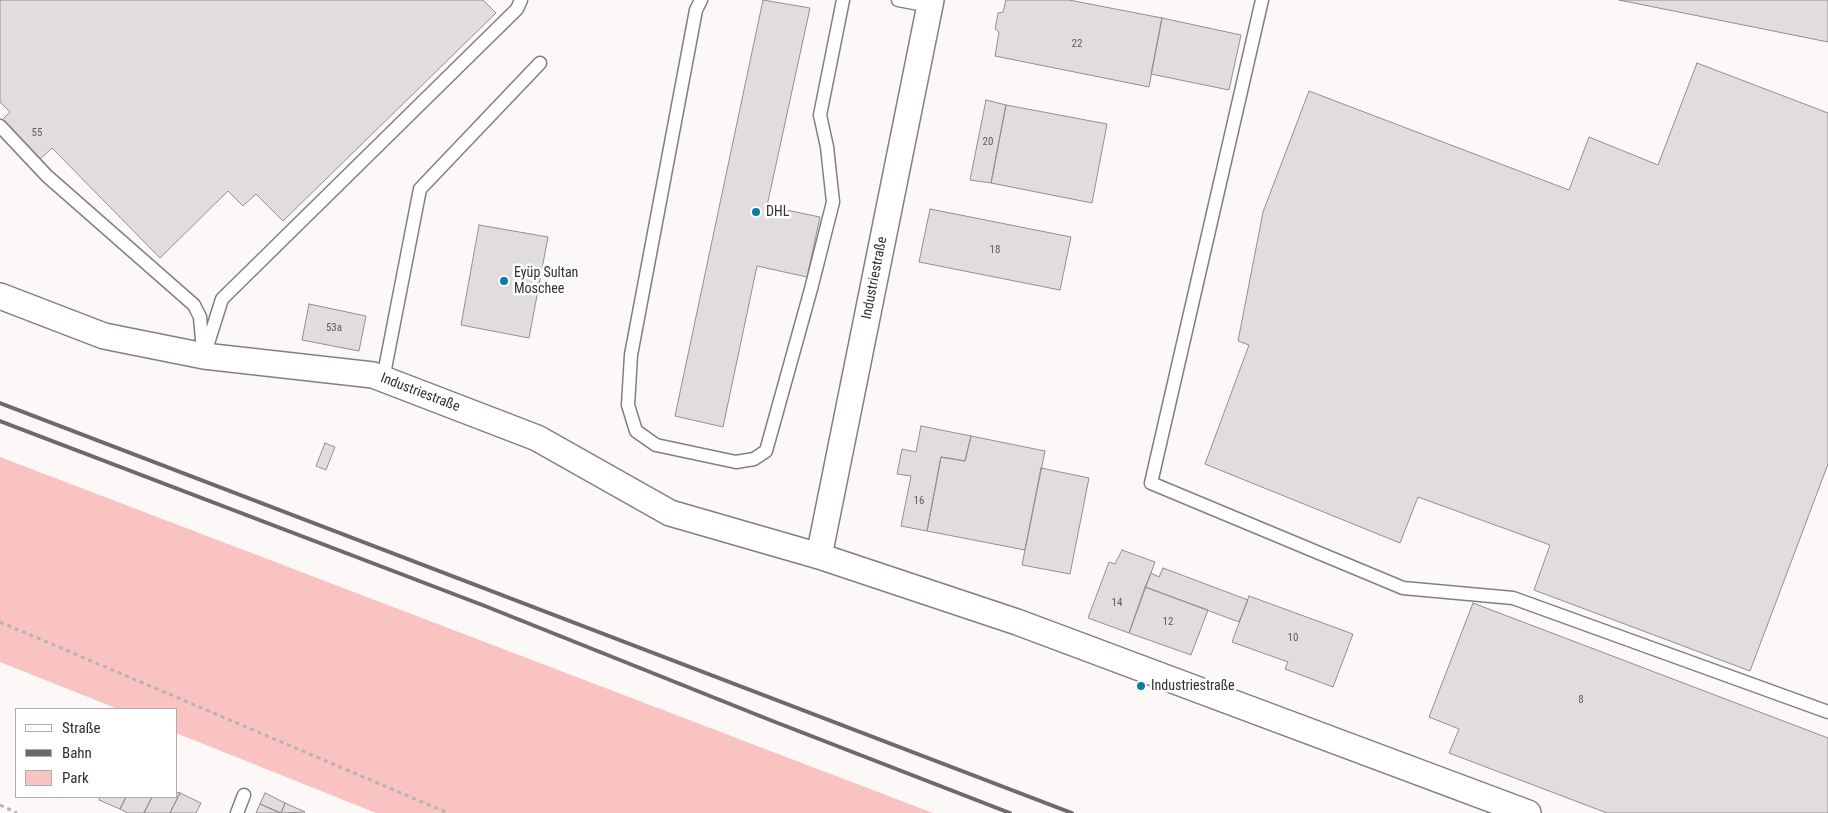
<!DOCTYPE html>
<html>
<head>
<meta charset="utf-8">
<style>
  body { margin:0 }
  #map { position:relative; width:1828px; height:813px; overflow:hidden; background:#fcf8f8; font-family:"Roboto Condensed",sans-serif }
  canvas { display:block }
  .legend { position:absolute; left:15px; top:708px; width:162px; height:90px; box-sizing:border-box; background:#fff; border:1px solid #adacac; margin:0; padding:6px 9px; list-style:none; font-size:15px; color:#323030 }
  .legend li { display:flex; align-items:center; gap:10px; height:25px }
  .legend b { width:25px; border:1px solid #adacac }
</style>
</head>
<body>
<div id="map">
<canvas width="1828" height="813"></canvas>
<ul class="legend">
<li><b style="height:6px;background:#fff"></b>Straße</li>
<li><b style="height:6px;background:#6d6a6a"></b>Bahn</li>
<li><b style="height:14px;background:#f9c3c2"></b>Park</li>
</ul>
</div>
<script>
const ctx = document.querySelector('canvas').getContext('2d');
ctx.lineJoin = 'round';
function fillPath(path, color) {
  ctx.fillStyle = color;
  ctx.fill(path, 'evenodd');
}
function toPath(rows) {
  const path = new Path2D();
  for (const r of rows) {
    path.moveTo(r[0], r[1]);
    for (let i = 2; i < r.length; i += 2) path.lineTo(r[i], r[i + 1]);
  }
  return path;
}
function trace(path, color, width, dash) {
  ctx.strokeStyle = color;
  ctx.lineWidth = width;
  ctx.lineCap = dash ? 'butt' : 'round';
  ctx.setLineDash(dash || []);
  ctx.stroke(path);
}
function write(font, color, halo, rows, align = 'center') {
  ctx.font = font + ' "Roboto Condensed",sans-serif';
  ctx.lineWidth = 5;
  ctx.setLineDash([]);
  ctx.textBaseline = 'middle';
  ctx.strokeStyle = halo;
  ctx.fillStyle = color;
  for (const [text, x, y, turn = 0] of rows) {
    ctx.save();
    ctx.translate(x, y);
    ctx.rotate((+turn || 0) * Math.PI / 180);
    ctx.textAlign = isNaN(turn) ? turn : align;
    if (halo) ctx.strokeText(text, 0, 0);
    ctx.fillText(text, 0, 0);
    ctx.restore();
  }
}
const green = toPath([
  [0,457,933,813,376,813,176,733,176,709,118,709,0,662]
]);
const building = toPath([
  [0,0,483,0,496,13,283,221,256,194,243,206,228,191,160,258,52,148,37,162,0,122,10,112,0,102,0,0],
  [763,0,810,8,767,206,820,217,807,277,757,266,723,427,675,416,763,0],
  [1006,0,1069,0,1162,18,1149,87,995,56,999,32,995,29,998,13,1003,12,1006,0],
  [1619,0,1828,0,1828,42,1619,0],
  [1162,18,1241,35,1229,90,1151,74,1162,18],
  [1697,63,1828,113,1828,464,1750,671,1534,590,1550,545,1418,497,1400,543,1205,464,1249,345,1238,341,1263,212,1309,91,1569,190,1589,137,1658,165,1697,63],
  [986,100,1006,105,991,183,970,180,986,100],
  [1006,105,1107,124,1092,203,991,183,1006,105],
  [930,209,1071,237,1060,290,919,262,930,209],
  [479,225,548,237,529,338,461,325,479,225],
  [309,304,366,316,359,351,302,340,309,304],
  [921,426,971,436,965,461,941,457,927,531,901,526,911,476,897,474,902,449,916,452,921,426],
  [971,436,1045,451,1025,550,927,531,941,457,965,461,971,436],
  [325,443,335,447,326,470,316,466,325,443],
  [1041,468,1089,478,1070,574,1022,565,1041,468],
  [1122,550,1155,562,1129,633,1088,618,1109,562,1115,564,1122,550],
  [1163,568,1248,600,1239,622,1145,587,1151,573,1159,577,1163,568],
  [1145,587,1208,610,1191,655,1129,633,1145,587],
  [1249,596,1353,634,1333,687,1285,669,1288,662,1232,642,1249,596],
  [1473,603,1828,738,1828,813,1607,813,1449,753,1459,729,1429,717,1473,603],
  [176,792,180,793,170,813,144,813,152,797,176,797,176,792],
  [180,793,201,803,196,813,170,813,180,793],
  [265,793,285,803,281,813,260,804,265,793],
  [100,797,126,797,120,809,99,800,100,797],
  [126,797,152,797,144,813,128,813,120,809,126,797],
  [285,803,305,812,281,813,285,803],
  [260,804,280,813,256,813,260,804]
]);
const path = toPath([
  [0,622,448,813],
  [0,805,17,813]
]);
const lane = toPath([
  [701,0,696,10,631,355,628,405,636,431,656,445,736,462,754,459,766,451,811,289,833,202,827,147,820,115,843,0],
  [898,0,930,6],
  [1262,0,1151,483,1403,588,1513,598,1828,712],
  [0,126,47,176,194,305,200,317,203,351],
  [204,356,222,299,517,9,521,0],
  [383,379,420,189,540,63],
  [237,813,244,795]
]);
const street = toPath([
  [0,296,104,336,204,356,373,375,537,438,670,513,819,556,1017,622,1528,813],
  [819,556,931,0]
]);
const rail = toPath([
  [0,403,1072,813],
  [0,421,485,606,770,720,1010,813]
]);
const markers = [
  [756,212,5,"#077ca4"],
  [504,281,5,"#077ca4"],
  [1141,686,5,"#077ca4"]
];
const numberNames = [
  ["22",1077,44],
  ["55",37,133],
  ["20",988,142],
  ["18",995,250],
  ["53a",334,328],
  ["16",919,501],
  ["14",1117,603],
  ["12",1168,622],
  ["10",1293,638],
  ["8",1581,700]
];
const poiNames = [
  ["DHL",766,212],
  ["Eyüp Sultan",514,273],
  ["Moschee",514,289],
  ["Industriestraße",1151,686]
];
const streetNames = [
  ["Industriestraße",875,278,-79],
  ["Industriestraße",420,393,21]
];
fillPath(green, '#f9c3c2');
fillPath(building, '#e1dddd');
trace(building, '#938f8f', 1);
trace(lane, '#837f7f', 15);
trace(street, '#837f7f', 28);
trace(path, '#b6b3b3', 3, [4, 4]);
trace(lane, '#fff', 12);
trace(street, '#fff', 25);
trace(rail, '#6d6a6a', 4);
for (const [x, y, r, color] of markers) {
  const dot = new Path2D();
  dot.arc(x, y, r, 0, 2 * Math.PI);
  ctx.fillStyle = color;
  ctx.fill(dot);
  trace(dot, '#fff', 2);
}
write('11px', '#5e5b5b', null, numberNames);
write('14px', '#323030', '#fff', poiNames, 'left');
write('14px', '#323030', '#fff', streetNames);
</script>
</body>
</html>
